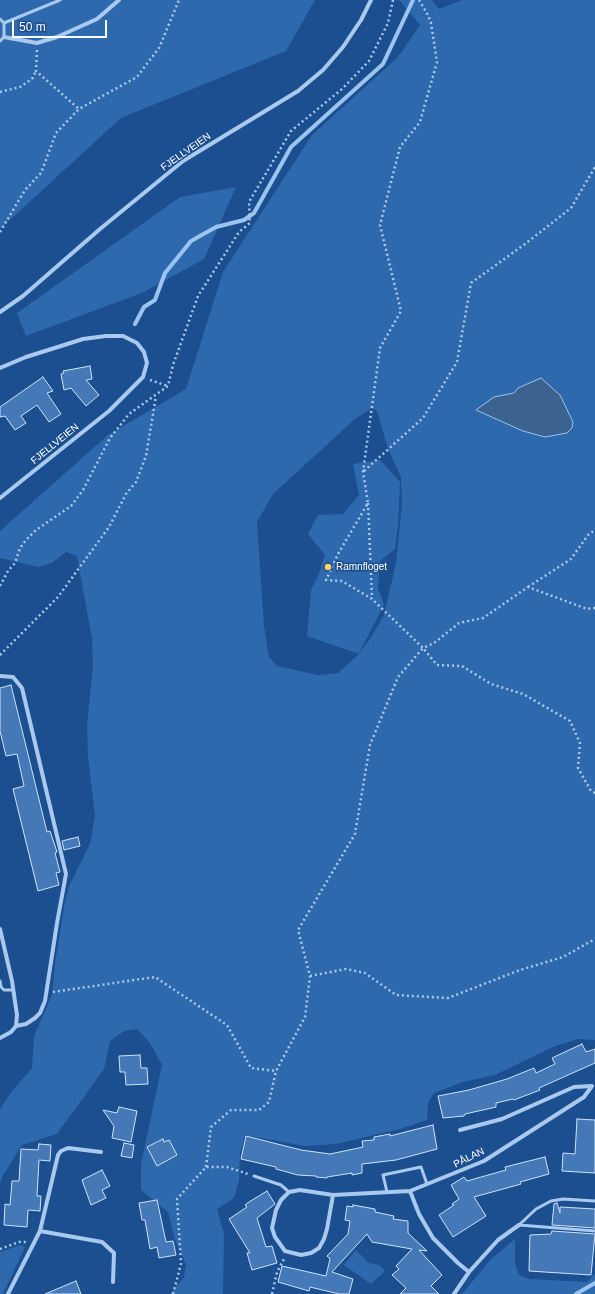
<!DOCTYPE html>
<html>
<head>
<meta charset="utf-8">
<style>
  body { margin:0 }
  #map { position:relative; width:595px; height:1294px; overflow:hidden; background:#1b4f8f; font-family:Arial,sans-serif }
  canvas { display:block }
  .scale { position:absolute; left:12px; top:20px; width:95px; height:18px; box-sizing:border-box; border:2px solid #fff; border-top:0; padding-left:5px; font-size:12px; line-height:14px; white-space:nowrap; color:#fff; -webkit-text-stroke:3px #1b4f8f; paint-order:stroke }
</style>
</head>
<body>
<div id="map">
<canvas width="595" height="1294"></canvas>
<div class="scale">50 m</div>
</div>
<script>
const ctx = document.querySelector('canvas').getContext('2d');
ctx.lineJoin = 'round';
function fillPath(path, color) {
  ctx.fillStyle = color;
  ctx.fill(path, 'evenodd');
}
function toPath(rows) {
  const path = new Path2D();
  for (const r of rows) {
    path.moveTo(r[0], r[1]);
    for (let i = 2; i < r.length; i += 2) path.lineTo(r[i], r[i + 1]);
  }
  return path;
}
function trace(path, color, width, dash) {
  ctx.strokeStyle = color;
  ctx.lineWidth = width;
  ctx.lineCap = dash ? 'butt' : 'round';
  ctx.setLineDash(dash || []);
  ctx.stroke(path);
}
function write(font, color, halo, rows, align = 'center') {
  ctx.font = font + ' Arial,sans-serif';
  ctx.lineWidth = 3;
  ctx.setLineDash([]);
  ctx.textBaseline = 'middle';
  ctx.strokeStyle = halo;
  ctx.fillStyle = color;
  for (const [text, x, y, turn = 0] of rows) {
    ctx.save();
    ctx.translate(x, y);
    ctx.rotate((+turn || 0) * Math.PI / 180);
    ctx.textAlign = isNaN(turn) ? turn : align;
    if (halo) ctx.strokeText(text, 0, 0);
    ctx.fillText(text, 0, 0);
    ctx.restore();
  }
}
const green = toPath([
  [0,0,315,0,286,51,121,118,0,229],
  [399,0,432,0,439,9,462,0,595,0,595,1040,578,1039,553,1047,495,1075,463,1082,434,1093,428,1103,427,1120,400,1129,336,1144,305,1146,245,1135,240,1153,239,1180,234,1198,217,1209,224,1233,223,1294,170,1294,184,1277,186,1265,175,1239,168,1212,141,1190,141,1164,162,1065,150,1043,137,1029,124,1031,110,1041,104,1069,57,1134,22,1145,2,1177,0,1185,0,1109,12,1091,32,1068,34,1036,52,995,55,964,65,901,70,884,90,844,95,816,88,757,87,725,93,665,92,639,77,556,66,552,52,563,38,567,0,558,0,531,108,435,186,389,223,272,312,135,398,57,420,25],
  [541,378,560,395,545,437,523,431,476,410,502,395,514,393,519,388],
  [372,408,377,411,388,449,401,477,402,504,396,563,384,615,370,639,359,653,384,605,378,588,380,561,395,549,398,525,400,482,380,460,353,464,359,495,343,514,318,515,308,534,325,555,319,574,311,590,307,636,359,654,338,673,318,675,277,666,269,657,264,626,257,522,273,494,355,419],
  [236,187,204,259,142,293,26,336,17,313,180,197],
  [515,1239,515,1263,519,1275,530,1279,587,1282,595,1273,595,1294,462,1294,491,1259],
  [20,1245,25,1247,3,1294,0,1294,0,1252],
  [356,1250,369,1263,379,1265,385,1271,371,1284,344,1265]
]);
const water = toPath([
  [541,378,560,395,573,422,572,428,567,433,545,437,523,431,476,410,494,397,514,393,518,388,541,378]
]);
const stream = toPath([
  [135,324,144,307,155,300,165,273,191,241,216,227,244,220,254,213,291,147,383,64,413,0],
  [576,1294,595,1283]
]);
const building = toPath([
  [90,366,92,379,86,380,99,395,86,406,71,388,64,390,61,374,64,373,63,371,90,366],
  [43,377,53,391,47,393,61,414,49,422,37,405,21,416,26,423,15,430,5,416,0,417,0,407,43,377],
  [11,685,47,832,50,831,57,852,55,853,60,872,56,873,59,885,38,891,13,789,24,786,17,754,6,756,0,731,0,688,11,685],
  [78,837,80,846,64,850,62,841,78,837],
  [582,1044,586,1052,595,1049,595,1063,539,1088,540,1090,514,1100,513,1099,496,1103,496,1107,465,1114,464,1116,443,1118,438,1096,469,1090,507,1079,534,1068,536,1073,555,1064,552,1058,582,1044],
  [140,1055,141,1068,147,1068,148,1084,126,1085,125,1072,120,1072,119,1056,140,1055],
  [119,1107,137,1111,131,1142,112,1138,114,1126,103,1110,117,1113,119,1107],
  [577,1119,595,1120,595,1173,562,1171,563,1153,575,1154,577,1119],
  [433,1125,437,1149,396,1160,362,1164,362,1173,352,1175,352,1173,327,1177,327,1178,316,1177,316,1176,298,1175,276,1169,276,1167,241,1159,246,1136,301,1150,330,1154,363,1147,362,1141,374,1140,374,1137,390,1134,390,1136,433,1125],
  [163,1139,164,1142,169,1140,177,1155,157,1166,147,1147,163,1139],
  [124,1143,134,1145,132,1158,121,1156,124,1143],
  [39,1144,51,1145,50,1161,39,1160,37,1196,41,1196,40,1211,28,1210,27,1227,4,1225,5,1204,10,1205,12,1181,19,1181,21,1149,38,1150,39,1144],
  [545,1157,549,1174,520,1182,521,1184,474,1197,486,1216,453,1237,439,1215,454,1205,452,1204,459,1199,451,1185,464,1177,467,1181,506,1170,505,1167,545,1157],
  [102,1170,110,1186,102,1190,106,1198,91,1205,82,1180,102,1170],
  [267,1191,275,1204,257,1218,266,1247,272,1246,277,1263,252,1270,247,1253,250,1253,229,1219,247,1207,245,1205,249,1202,267,1191],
  [157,1200,166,1242,173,1241,176,1255,159,1258,157,1247,150,1249,145,1220,142,1220,139,1203,157,1200],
  [557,1203,560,1213,560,1207,595,1209,595,1228,552,1225,554,1204,557,1203],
  [353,1205,375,1209,375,1212,394,1216,393,1219,408,1221,408,1233,427,1251,419,1250,442,1275,431,1286,439,1294,400,1294,406,1288,392,1275,399,1269,396,1266,412,1249,372,1242,367,1234,332,1272,353,1279,349,1294,339,1294,310,1287,309,1291,278,1282,282,1266,326,1276,330,1259,327,1256,348,1234,350,1221,345,1220,347,1206,353,1207,353,1205],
  [552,1231,595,1234,591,1275,529,1271,530,1235,551,1234,552,1231],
  [76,1281,81,1294,45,1294,76,1281]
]);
const path = toPath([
  [419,0,428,15,431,23,437,62,420,122,400,147,380,225,401,311,380,348,363,472,368,503,338,554,326,580,342,581,372,599,423,648,434,643,459,623,483,618,528,587,587,609,595,608],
  [37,50,36,71,79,109],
  [0,92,20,87,32,79,36,71],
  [0,232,25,190,41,173,56,133,79,109,137,77,159,48,179,0],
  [150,380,168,386],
  [364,471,423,418,457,362,471,283,525,244,571,208,595,167],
  [368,503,372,598],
  [0,586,8,571,15,563,20,548,26,540,36,530,71,506,83,490,110,438,129,414,168,386,173,365,198,296,239,232,250,223,249,202,291,131,342,89,369,61,388,23,393,0],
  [528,587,571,559,588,535,595,530],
  [0,655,58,597,109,527,126,494,136,482,146,456,156,396],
  [310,976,346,969,365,973,396,995,448,998,520,970,563,957,595,939],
  [53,992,155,977,227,1025,251,1068,276,1071,305,1017,310,976,298,930,355,834,370,745,398,677,423,648,437,665,462,666,491,684,523,694,570,721,580,743,578,768,591,791,595,793],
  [206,1167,211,1127,231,1110,259,1110,269,1102,276,1071],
  [0,1249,19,1242,26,1242],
  [173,1294,181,1264,177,1199,206,1167,227,1167,248,1174],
  [272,1294,277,1272,284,1259]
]);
const service = toPath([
  [0,19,4,23,4,37,0,41],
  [4,23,60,0],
  [0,981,1,987,4,990,13,990],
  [254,1176,281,1185,289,1192],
  [387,1192,383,1175,421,1167,427,1184],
  [519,1225,536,1209,551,1201,563,1199,595,1201],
  [519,1225,595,1231]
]);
const minor = toPath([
  [4,37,37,43,57,37,97,19,119,0],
  [0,312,23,296,100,229,183,161,298,91,323,70,343,47,361,20,371,0],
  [0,368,26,357,61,346,83,339,106,336,123,336,137,343,144,352,147,363,143,377,109,411,0,498],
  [0,676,13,677,22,688,66,874,57,923,45,1001,40,1013,35,1018,26,1024,16,1026],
  [0,929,12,981,17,1015,16,1026,11,1032,0,1038],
  [410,1191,419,1214,433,1238,458,1263,469,1272],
  [333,1195,327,1229,324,1239,319,1248,311,1253,301,1255,285,1251,275,1237,272,1228,276,1210,281,1200,289,1192,300,1190,333,1195,410,1191,484,1161,584,1097,592,1086,574,1087,502,1119,460,1130],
  [40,1231,102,1242,114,1253,113,1282],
  [8,1294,40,1231,58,1155,61,1151,68,1148,101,1152],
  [454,1294,469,1272,498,1240,519,1225]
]);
const markers = [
  [328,567,4,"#ffd166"]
];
const streetNames = [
  ["FJELLVEIEN",186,152,-35],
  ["FJELLVEIEN",55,444,-39],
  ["PÅLAN",469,1158,-26]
];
const poiNames = [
  ["Ramnfloget",336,567]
];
fillPath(green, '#2e69ad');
fillPath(water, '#3c6290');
trace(water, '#9cc4f0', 1);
trace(stream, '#9cc4f0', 4);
fillPath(building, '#4478b7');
trace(building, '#cfe3fa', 1);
trace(path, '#a9c9ee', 2.5, [2, 3]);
trace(service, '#a9c9ee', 3);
trace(minor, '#a9c9ee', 4);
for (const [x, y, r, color] of markers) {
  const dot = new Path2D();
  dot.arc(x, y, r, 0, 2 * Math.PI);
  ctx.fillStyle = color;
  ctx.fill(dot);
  trace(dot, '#1b4f8f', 1.5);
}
write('10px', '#fff', '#1b4f8f', streetNames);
write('10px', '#fff', '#1b4f8f', poiNames, 'left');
</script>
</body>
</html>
